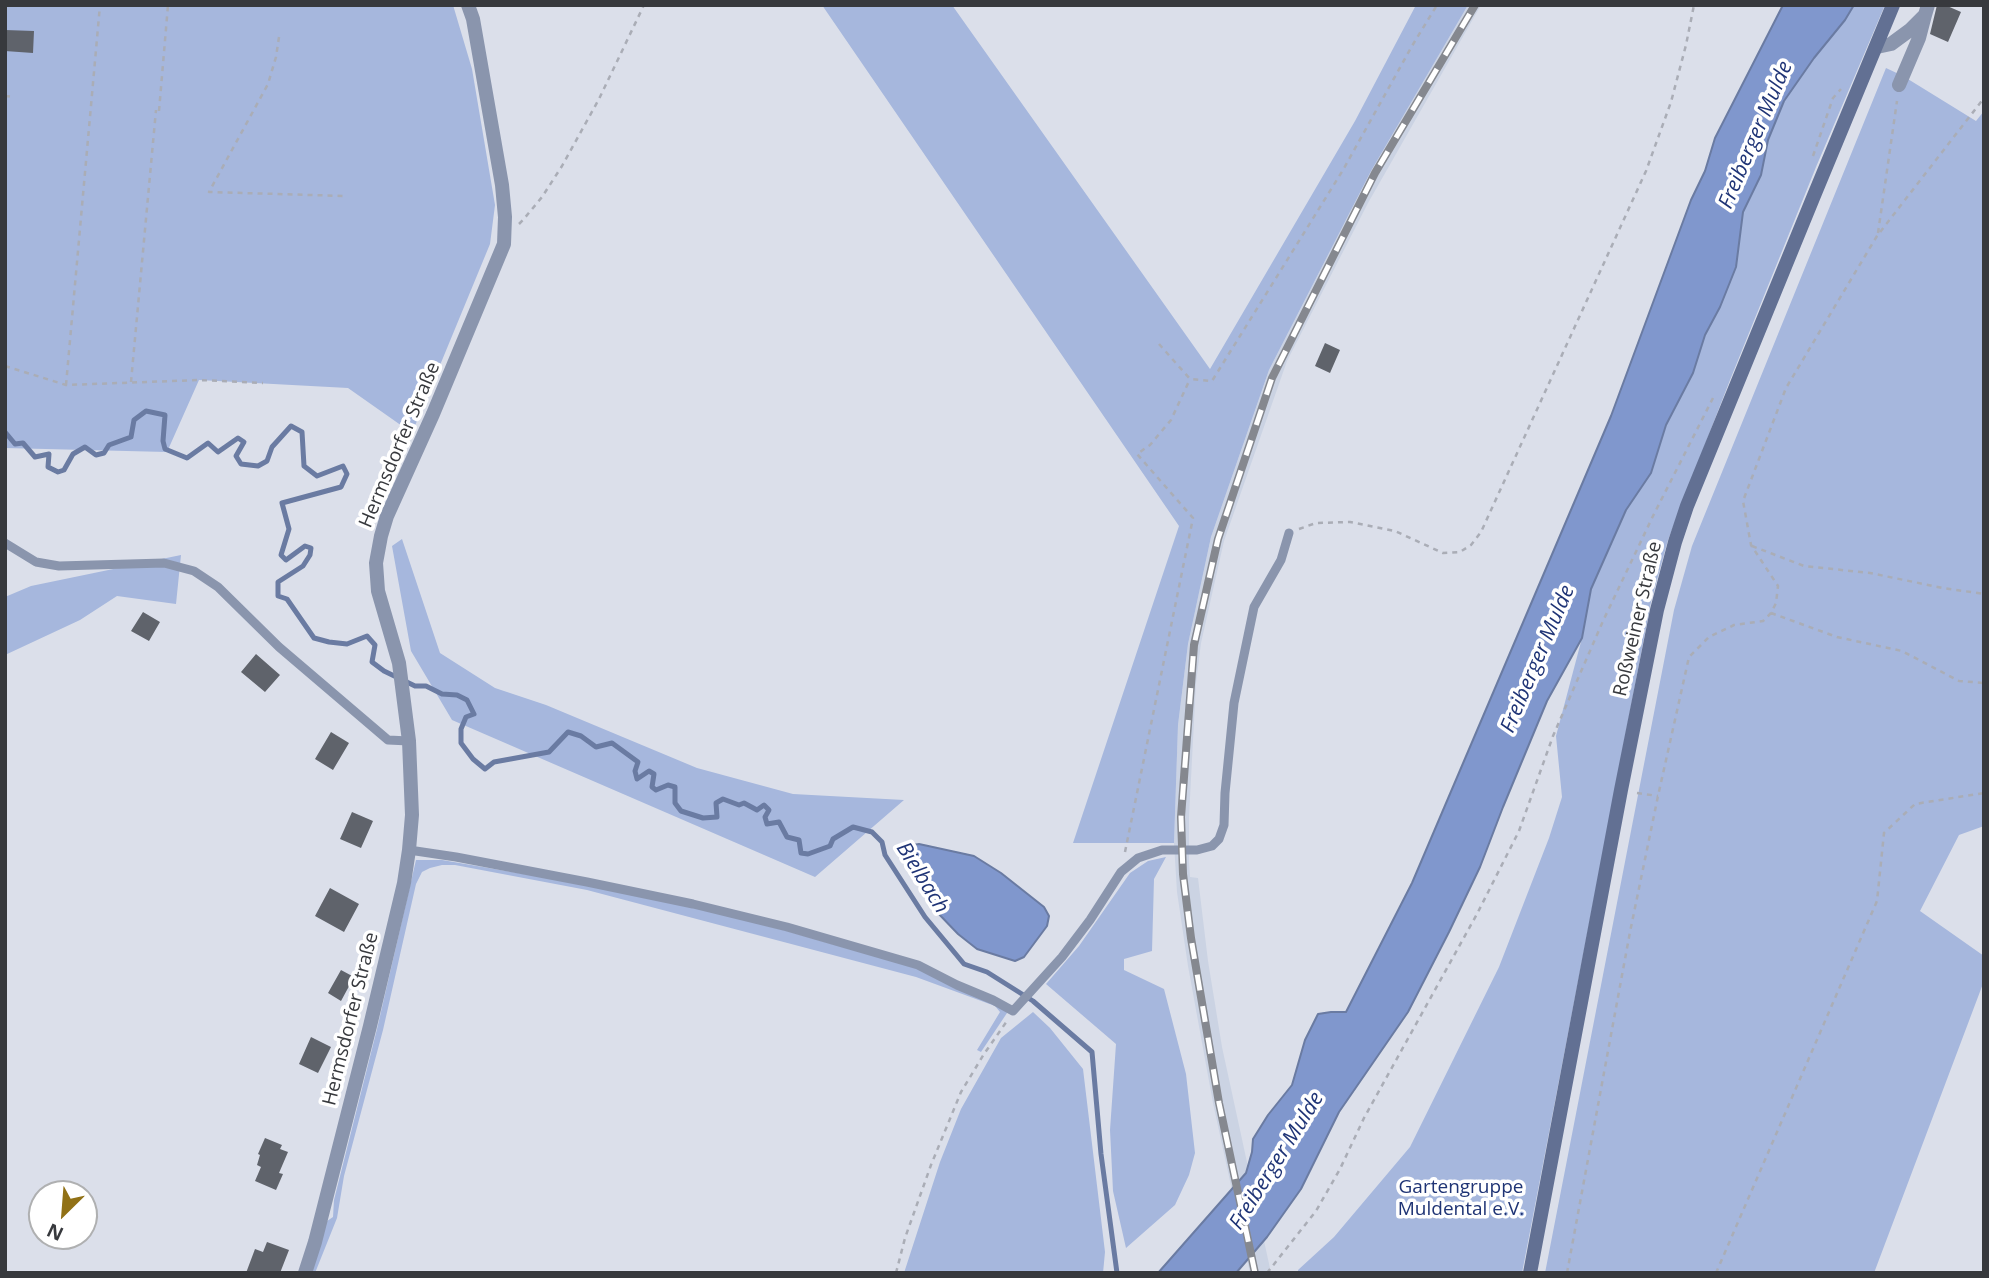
<!DOCTYPE html>
<html>
<head>
<meta charset="utf-8">
<style>
  body { margin:0 }
  #map { position:relative; width:1989px; height:1278px; overflow:hidden; background:#dbdfea; font-family:"Open Sans",sans-serif }
  canvas { display:block }
  .frame { position:absolute; inset:0; border:7px solid #37393d; pointer-events:none }
  .north { position:absolute; left:28px; top:1180px; width:70px; height:70px; box-sizing:border-box; background:#fff; border:2px solid #afb0b1; border-radius:50%; rotate:205deg; font-size:19px; font-weight:700; line-height:28px; text-align:center; color:#37393d }
  .north::after { content:''; display:block; margin:auto; width:24px; height:32px; background:#917116; clip-path:polygon(50% 0,100% 100%,50% 72%,0 100%) }
</style>
</head>
<body>
<div id="map">
<canvas width="1989" height="1278"></canvas>
<div class="frame"></div>
<div class="north">N</div>
</div>
<script>
const ctx = document.querySelector('canvas').getContext('2d');
ctx.lineJoin = 'round';
function fillPath(path, color) {
  ctx.fillStyle = color;
  ctx.fill(path, 'evenodd');
}
function toPath(rows) {
  const path = new Path2D();
  for (const r of rows) {
    path.moveTo(r[0], r[1]);
    for (let i = 2; i < r.length; i += 2) path.lineTo(r[i], r[i + 1]);
  }
  return path;
}
function trace(path, color, width, dash) {
  ctx.strokeStyle = color;
  ctx.lineWidth = width;
  ctx.lineCap = dash ? 'butt' : 'round';
  ctx.setLineDash(dash || []);
  ctx.stroke(path);
}
function write(font, color, halo, rows, align = 'center') {
  ctx.font = font + ' "Open Sans",sans-serif';
  ctx.lineWidth = 7;
  ctx.setLineDash([]);
  ctx.textBaseline = 'middle';
  ctx.strokeStyle = halo;
  ctx.fillStyle = color;
  for (const [text, x, y, turn = 0] of rows) {
    ctx.save();
    ctx.translate(x, y);
    ctx.rotate((+turn || 0) * Math.PI / 180);
    ctx.textAlign = isNaN(turn) ? turn : align;
    if (halo) ctx.strokeText(text, 0, 0);
    ctx.fillText(text, 0, 0);
    ctx.restore();
  }
}
const built = toPath([
  [1468,5,1481,5,1368,203,1287,361,1224,541,1201,643,1196,683,1189,817,1189,862,1190,877,1198,878,1208,961,1222,1047,1271,1273,1250,1273,1213,1103,1188,966,1177,892,1174,843,1178,725,1188,644,1211,537,1269,370,1371,171]
]);
const green = toPath([
  [5,5,453,5,472,69,495,205,490,244,412,433,348,388,199,380,167,452,5,448],
  [822,5,952,5,1210,369,1355,121,1416,5,1468,5,1371,171,1269,370,1211,537,1188,644,1178,725,1174,843,1073,843,1179,526],
  [1854,5,1885,5,1816,167,1730,380,1668,540,1651,602,1522,1273,1298,1273,1298,1270,1334,1237,1410,1147,1499,967,1549,838,1562,797,1556,736,1582,638,1591,589,1626,510,1651,473,1666,425,1693,373,1705,335,1720,307,1736,267,1743,212,1761,175,1768,140,1784,101,1814,58,1845,20],
  [1886,68,1903,76,1976,121,1984,111,1984,826,1959,835,1920,911,1984,956,1984,981,1874,1273,1545,1273,1674,610,1692,546],
  [402,539,440,653,495,688,546,705,697,768,793,794,904,800,815,877,452,720,411,651,392,546],
  [181,555,176,604,117,596,80,620,5,655,5,597,31,586],
  [1166,857,1154,879,1152,951,1124,959,1124,970,1164,989,1186,1074,1195,1153,1189,1175,1175,1205,1126,1248,1113,1191,1110,1130,1116,1044,1046,984,1079,946,1130,873,1148,861],
  [416,860,442,860,588,885,693,907,787,931,919,969,1011,1007,981,1052,977,1050,1000,1012,995,1006,916,977,587,890,455,865,442,865,430,868,422,872,416,884,383,1030,344,1176,337,1218,315,1273,309,1273,327,1221,333,1217,334,1200,377,1029],
  [1033,1012,1050,1028,1083,1069,1105,1252,1103,1273,904,1273,940,1162,961,1109,1001,1038]
]);
const water = toPath([
  [1783,5,1854,5,1845,20,1814,58,1784,101,1768,140,1761,175,1743,212,1736,267,1720,307,1705,335,1693,373,1666,425,1651,473,1626,510,1591,589,1582,638,1547,701,1503,807,1480,867,1449,932,1408,1012,1339,1112,1301,1189,1267,1237,1236,1273,1158,1273,1246,1173,1252,1152,1253,1139,1268,1115,1292,1085,1305,1040,1318,1014,1331,1012,1346,1012,1412,883,1611,416,1691,200,1705,171,1715,138,1783,5],
  [919,844,974,856,1001,873,1044,907,1049,916,1047,926,1024,957,1015,961,977,949,958,934,935,910,909,866,905,853,906,846,919,844]
]);
const stream = toPath([
  [5,432,15,444,23,443,35,457,49,454,48,467,58,472,64,470,73,454,85,447,96,455,104,453,109,445,131,437,134,420,146,411,165,415,163,441,165,449,187,458,208,443,218,452,238,438,244,442,236,456,241,464,258,466,267,461,272,447,291,426,302,432,304,466,317,476,343,466,347,474,341,487,282,503,289,529,281,555,286,560,305,546,311,548,310,555,303,566,278,582,278,596,287,599,314,638,329,642,347,644,367,636,375,645,372,662,384,671,415,686,426,686,442,694,457,695,467,700,474,714,466,717,461,729,461,743,473,759,485,769,494,762,549,752,568,732,581,736,596,747,612,743,638,762,635,771,637,779,649,771,654,774,652,787,656,790,668,785,675,787,675,803,681,811,703,818,717,817,716,803,723,799,739,805,744,803,757,810,764,805,769,810,765,817,767,824,779,822,787,837,799,840,801,853,808,854,830,846,833,839,853,827,872,832,882,842,885,855,925,917,964,964,987,972,1033,1001,1092,1052,1101,1154,1117,1273]
]);
const building = toPath([
  [1937,5,1945,5,1961,12,1948,42,1930,34],
  [5,30,34,31,33,53,5,51],
  [1325,343,1340,350,1330,373,1315,366],
  [143,612,160,622,149,641,131,631],
  [256,654,280,675,265,692,241,672],
  [331,732,349,743,333,770,315,759],
  [352,812,373,821,361,848,340,839],
  [330,888,359,904,344,932,315,916],
  [341,970,354,977,341,1001,328,993],
  [311,1037,331,1047,318,1073,299,1064],
  [265,1138,282,1145,280,1149,288,1152,279,1173,283,1174,276,1190,255,1181,261,1167,257,1165,260,1155,258,1154],
  [267,1242,289,1250,280,1273,246,1273,255,1249,263,1252]
]);
const path = toPath([
  [279,37,276,57,268,84,209,192,345,196],
  [5,96,14,97],
  [159,111,168,5],
  [1813,156,1833,98,1841,89],
  [519,224,523,220,542,197,562,166,599,99,644,5],
  [1878,233,1897,101],
  [1159,344,1190,379,1212,381,1343,170,1412,46,1437,5],
  [5,366,66,385,199,380,263,383],
  [131,382,156,110],
  [66,385,100,5],
  [1299,529,1316,523,1350,522,1395,531,1443,553,1460,552,1471,545,1481,532,1646,171,1671,102,1686,45,1694,5],
  [1752,546,1804,566,1870,573,1943,588,1984,594],
  [1771,613,1837,637,1902,651,1959,681,1984,683],
  [1637,793,1658,796],
  [1125,852,1193,518,1137,454,1150,445,1171,420,1190,379],
  [896,1273,905,1238,931,1165,961,1092,984,1054,1007,1021],
  [1267,1273,1316,1211,1340,1169,1364,1118,1477,914,1519,831,1553,736,1603,621,1653,516,1713,398],
  [1567,1273,1630,932,1658,796,1689,657,1709,637,1734,625,1763,621,1771,613,1776,603,1778,586,1751,545,1743,501,1786,388,1877,236,1984,98],
  [1716,1273,1877,901,1884,833,1915,804,1984,793]
]);
const service = toPath([
  [5,543,36,562,59,566,164,563,194,571,218,587,279,647,388,740,409,741],
  [409,850,456,857,587,882,693,904,787,927,918,965,957,985,993,1000,1013,1011,1062,957,1090,920,1121,872,1138,858,1162,850,1197,850,1212,846,1219,839,1224,825,1225,793,1234,703,1254,607,1281,560,1289,533]
]);
const minor = toPath([
  [1877,47,1891,44,1910,30,1925,15,1928,5],
  [1899,85,1919,38,1925,15],
  [305,1273,315,1242,370,1026,404,883,409,850,412,815,409,741,399,663,378,591,376,563,381,536,387,516,433,414,504,244,505,217,502,185,473,19,468,5]
]);
const secondary = toPath([
  [1530,1273,1621,790,1657,610,1675,542,1687,506,1813,198,1893,5]
]);
const rail = toPath([
  [1255,1273,1219,1103,1191,938,1183,874,1181,817,1194,645,1218,539,1272,378,1375,173,1475,5]
]);
const streetNames = [
  ["Hermsdorfer Straße",400,445,-67],
  ["Roßweiner Straße",1638,619,-77],
  ["Hermsdorfer Straße",351,1019,-76]
];
const parkNames = [
  ["Gartengruppe",1461,1188],
  ["Muldental e.V.",1461,1210]
];
const waterNames = [
  ["Freiberger Mulde",1756,135,-67],
  ["Freiberger Mulde",1538,659,-67],
  ["Bielbach",922,878,58],
  ["Freiberger Mulde",1277,1161,-58]
];
fillPath(built, '#cbd3e3');
fillPath(green, '#a6b7dd');
fillPath(water, '#8097cd');
trace(water, '#6a7ba2', 2);
trace(stream, '#6a7ba2', 5);
fillPath(building, '#5f636b');
trace(path, '#aaadb6', 2.5, [5, 5]);
trace(service, '#8a95ad', 9);
trace(minor, '#8a95ad', 14);
trace(secondary, '#627093', 14);
trace(rail, '#85888f', 8);
trace(rail, '#fff', 5, [16]);
write('19px', '#37393d', '#fff', streetNames);
write('19px', '#1f3475', '#fff', parkNames);
write('italic 21px', '#1f3476', '#fff', waterNames);
</script>
</body>
</html>
